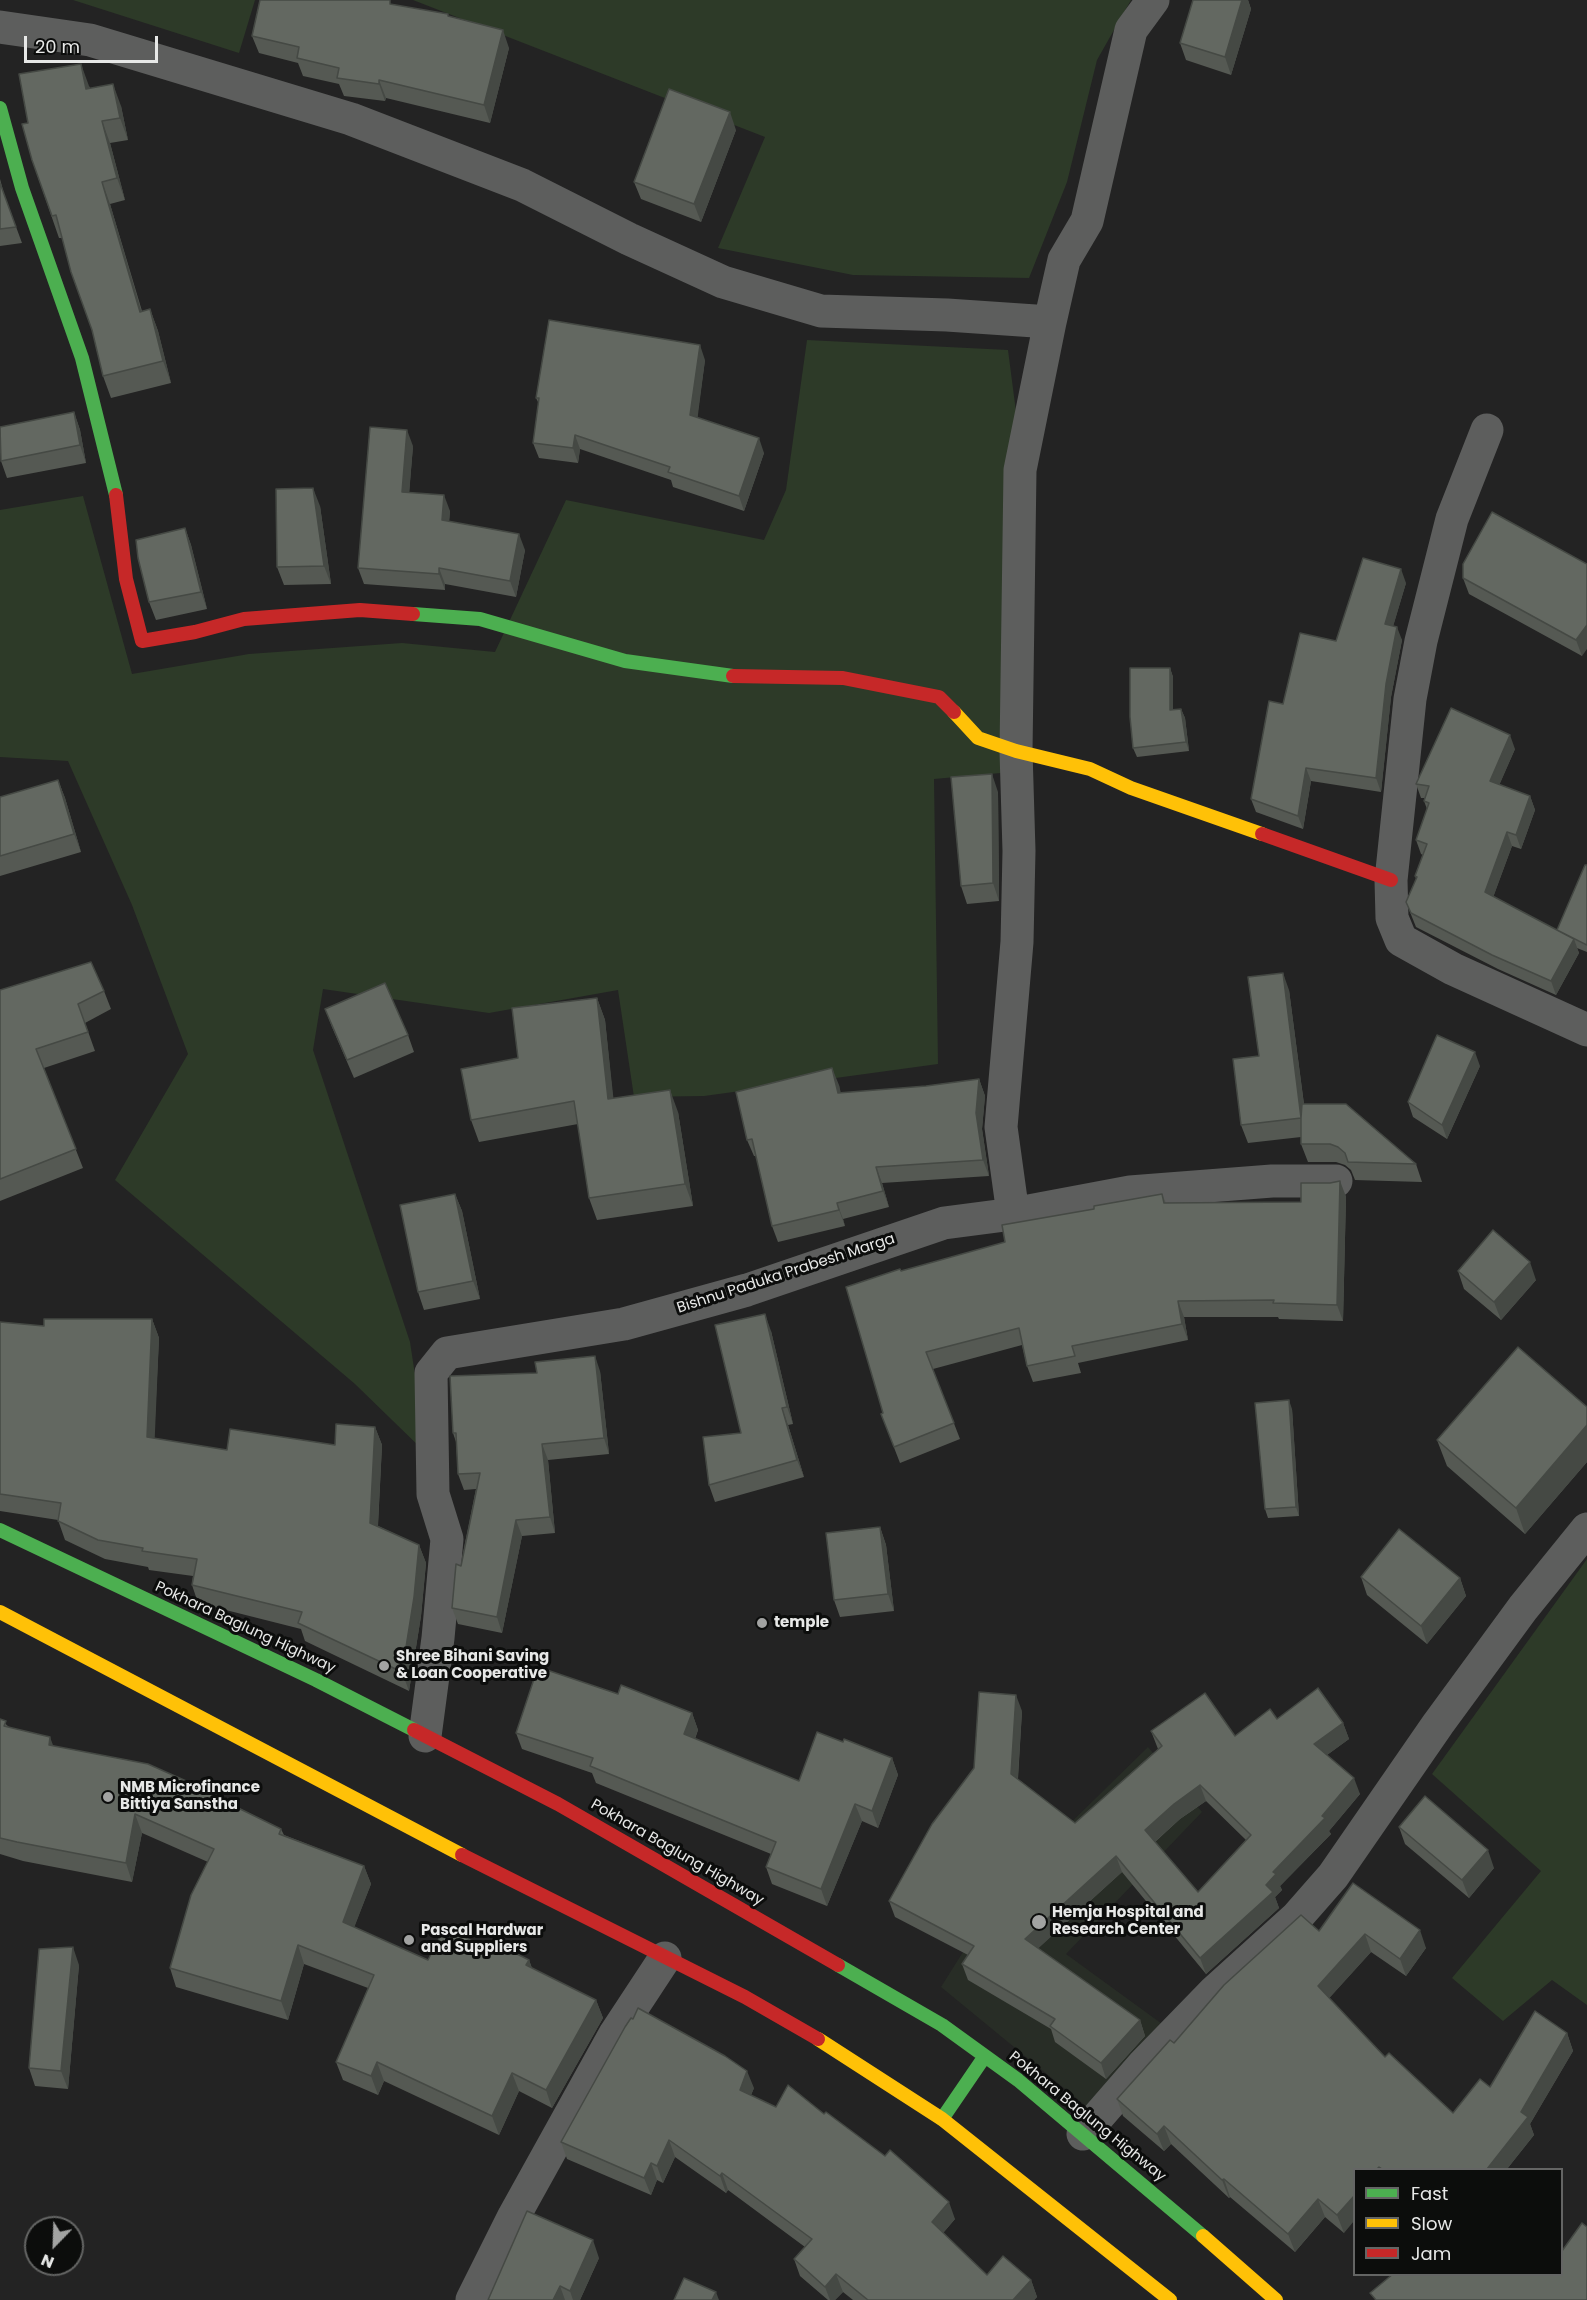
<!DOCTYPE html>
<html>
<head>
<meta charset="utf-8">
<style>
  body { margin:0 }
  #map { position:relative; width:1587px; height:2300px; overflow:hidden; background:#232323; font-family:Poppins,sans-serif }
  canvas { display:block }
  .legend { position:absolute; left:1353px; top:2168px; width:210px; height:108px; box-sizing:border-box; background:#0c0d0c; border:2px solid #646564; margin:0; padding:8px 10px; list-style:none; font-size:18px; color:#e7e8e7 }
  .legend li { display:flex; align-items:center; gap:12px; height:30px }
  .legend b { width:30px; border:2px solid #646564 }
  .north { position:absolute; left:24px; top:2216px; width:60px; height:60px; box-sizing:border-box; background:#0c0d0c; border:2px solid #646564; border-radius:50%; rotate:203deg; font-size:16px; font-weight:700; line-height:24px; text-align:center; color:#e7e8e7 }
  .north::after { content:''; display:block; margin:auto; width:21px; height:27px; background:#a2a3a2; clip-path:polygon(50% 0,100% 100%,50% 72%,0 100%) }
  .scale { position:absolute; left:24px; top:36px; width:134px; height:27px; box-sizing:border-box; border:3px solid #e7e8e7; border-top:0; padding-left:8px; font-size:18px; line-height:21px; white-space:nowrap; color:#e7e8e7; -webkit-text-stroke:4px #0c0d0c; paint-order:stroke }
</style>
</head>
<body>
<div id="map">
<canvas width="1587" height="2300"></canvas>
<ul class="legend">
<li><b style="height:8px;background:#4caf50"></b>Fast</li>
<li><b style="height:8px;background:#ffc107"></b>Slow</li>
<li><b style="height:8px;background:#c62828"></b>Jam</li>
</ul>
<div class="north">N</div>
<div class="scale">20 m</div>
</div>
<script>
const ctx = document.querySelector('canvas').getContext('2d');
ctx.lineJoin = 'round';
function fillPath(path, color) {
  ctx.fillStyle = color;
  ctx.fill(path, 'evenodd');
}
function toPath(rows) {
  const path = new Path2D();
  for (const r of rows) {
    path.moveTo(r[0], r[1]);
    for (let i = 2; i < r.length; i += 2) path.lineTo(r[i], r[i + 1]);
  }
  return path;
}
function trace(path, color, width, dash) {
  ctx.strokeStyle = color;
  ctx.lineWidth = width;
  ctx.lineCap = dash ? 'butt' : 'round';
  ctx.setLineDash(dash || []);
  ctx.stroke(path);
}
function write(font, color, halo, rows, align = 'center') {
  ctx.font = font + ' Poppins,sans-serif';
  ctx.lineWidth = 6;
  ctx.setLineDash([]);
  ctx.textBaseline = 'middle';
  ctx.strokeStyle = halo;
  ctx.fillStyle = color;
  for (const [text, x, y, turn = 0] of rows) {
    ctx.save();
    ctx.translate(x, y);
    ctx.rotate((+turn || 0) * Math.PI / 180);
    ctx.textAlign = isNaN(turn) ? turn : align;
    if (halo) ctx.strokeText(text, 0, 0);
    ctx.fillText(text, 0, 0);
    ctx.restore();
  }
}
const built = toPath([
  [1148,1747,1202,1812,1066,1954,1169,2029,1087,2107,941,1987,1002,1890]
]);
const green = toPath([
  [73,0,255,0,239,53],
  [413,0,1131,0,1097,60,1067,182,1029,278,853,275,718,248,765,137],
  [807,340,1008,350,1026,489,1023,771,934,779,938,1064,704,1096,634,1097,618,990,489,1013,323,989,313,1050,410,1342,427,1454,355,1384,115,1180,188,1054,132,905,68,761,0,757,0,510,83,496,132,674,249,654,402,643,495,652,566,500,764,540,786,490],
  [1587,1559,1587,2005,1552,1980,1503,2021,1452,1978,1541,1871,1432,1774]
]);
const street = toPath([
  [0,27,90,40,351,119,522,185,629,239,723,282,821,311,947,315,1050,322,1064,260,1087,221,1131,30,1153,0],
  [1487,430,1452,519,1421,641,1410,699,1391,880,1392,918,1401,940,1453,969,1587,1030],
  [1013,1214,1001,1127,1017,942,1019,851,1016,751,1020,470,1050,322],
  [425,1736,438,1638,447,1539,433,1494,431,1373,447,1353,624,1324,747,1290,944,1223,1013,1214,1130,1192,1272,1181,1336,1181],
  [1083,2134,1143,2065,1214,1992,1297,1917,1333,1876,1438,1724,1523,1608,1587,1529],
  [472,2300,514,2216,615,2034,665,1958]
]);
const fast = toPath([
  [0,108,22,188,82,358,116,495],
  [413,614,480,619,625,661,733,676],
  [0,1530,316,1680,414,1730],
  [838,1965,942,2025,1018,2080,1203,2236],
  [942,2119,985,2056]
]);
const slow = toPath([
  [954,712,978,738,1016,751,1090,769,1131,788,1262,834],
  [0,1612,462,1855],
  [818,2039,942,2119,1170,2300],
  [1203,2236,1276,2300]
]);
const jam = toPath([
  [116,495,126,579,142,641,195,632,244,619,360,610,413,614],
  [733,676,843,678,939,697,954,712],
  [1262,834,1391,880],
  [414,1730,558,1804,838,1965],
  [462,1855,745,1997,818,2039]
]);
const wall = toPath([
  [1193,0,1248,0,1251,9,1231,75,1186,60,1180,43],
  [392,4,449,17,509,48,490,123,386,98,385,101,344,96,339,84,303,76,298,63,259,53,252,36],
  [89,86,90,88,121,106,128,140,110,143,125,200,110,204,142,311,150,309,158,331,171,383,111,398,103,376,92,330,62,238,59,238,32,160,28,123],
  [736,130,701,222,641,199,634,182],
  [0,179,4,194,22,243,0,246],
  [705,360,697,418,764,453,744,511,673,487,671,480,580,449,578,463,539,458,533,443,539,404,536,398],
  [74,412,80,430,86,463,7,478,1,461],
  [413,446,409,493,450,511,449,521,525,550,516,597,445,584,445,590,364,584,358,568],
  [320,506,331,584,284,585,277,567],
  [185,528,191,545,207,609,156,620,149,602],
  [1587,564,1582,656,1469,594,1463,578],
  [1406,583,1393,626,1402,640,1391,697,1381,792,1311,781,1303,829,1256,812,1251,799,1283,704,1336,641],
  [1170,668,1173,677,1173,709,1181,709,1185,718,1189,751,1137,757,1133,748],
  [1515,749,1499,785,1530,796,1535,810,1521,849,1512,846,1493,897,1557,930,1587,865,1587,952,1577,948,1579,953,1556,995,1498,969,1416,927,1406,902,1416,879,1415,876,1423,855,1421,854,1416,840,1427,809,1424,801,1425,798,1421,798,1416,784],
  [58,780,65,798,81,852,0,876,0,797],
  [998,792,999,901,967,904,961,886],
  [0,990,104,991,111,1009,85,1023,95,1051,44,1068,83,1168,0,1201],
  [1289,990,1304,1104,1416,1164,1422,1182,1355,1180,1351,1170,1345,1165,1336,1162,1308,1162,1301,1144,1301,1137,1248,1143,1241,1125,1259,1056],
  [597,998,605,1020,613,1099,678,1112,693,1206,597,1220,589,1198,578,1124,479,1142,471,1120,518,1058],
  [325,1009,408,1035,414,1052,354,1078,332,1027],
  [1480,1066,1447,1139,1413,1117,1408,1102],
  [979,1079,985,1096,982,1129,989,1176,882,1183,889,1207,843,1219,845,1226,778,1242,772,1226,756,1156,754,1156,747,1140,839,1085,840,1093,926,1086],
  [1340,1181,1346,1197,1343,1321,1279,1319,1278,1317,1184,1317,1188,1340,1078,1363,1081,1373,1033,1382,1027,1366,1022,1345,933,1369,960,1439,900,1463,881,1414,883,1413,901,1271,1005,1242,1094,1209,1162,1194,1166,1203,1301,1202,1330,1183],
  [455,1194,462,1211,480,1299,424,1310,418,1292],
  [1458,1271,1536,1280,1501,1320,1464,1289],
  [152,1319,159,1338,154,1438,227,1450,335,1445,375,1427,382,1445,378,1526,419,1545,426,1563,421,1616,409,1691,305,1641,301,1629,198,1603,192,1585,193,1576,149,1570,148,1567,105,1559,65,1540,58,1520,0,1511,0,1322,44,1326],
  [771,1331,793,1424,788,1425,804,1477,715,1502,709,1485,741,1433],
  [600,1371,609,1454,548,1460,555,1533,522,1536,502,1633,458,1624,452,1608,476,1489,464,1490,458,1474,456,1442,453,1433],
  [1587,1407,1587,1462,1525,1534,1447,1466,1437,1440],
  [1292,1409,1299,1516,1268,1518,1265,1509],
  [880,1527,886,1545,894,1611,840,1617,834,1600],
  [1361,1577,1460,1578,1466,1596,1427,1644,1367,1595],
  [618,1694,692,1713,698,1730,695,1739,799,1781,843,1742,892,1758,898,1775,878,1828,862,1821,827,1906,772,1884,766,1867,771,1854,596,1783,592,1773,522,1749,516,1733],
  [1022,1711,1018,1779,1075,1823,1158,1749,1151,1731,1235,1736,1277,1719,1343,1723,1349,1739,1327,1755,1360,1794,1329,1831,1331,1834,1280,1886,1282,1890,1275,1897,1279,1908,1206,1974,1122,1872,1038,1948,1140,2020,1145,2036,1106,2079,1055,2042,1051,2029,968,1980,962,1964,968,1955,895,1917,889,1901],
  [1206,1801,1246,1840,1198,1892,1155,1842,1180,1819],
  [0,1719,9,1727,54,1746,231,1801,233,1805,281,1829,284,1835,364,1866,371,1884,354,1927,428,1960,493,1952,529,1960,532,1968,596,2000,603,2018,552,2108,519,2091,499,2135,384,2081,378,2095,343,2080,336,2062,368,1988,304,1964,288,2020,176,1987,170,1968,208,1862,142,1833,132,1882,23,1861,0,1854],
  [1399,1827,1494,1868,1469,1898,1405,1844],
  [1353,1883,1426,1948,1406,1976,1371,1952,1329,1998,1385,2057,1453,2113,1567,2033,1573,2051,1530,2124,1534,2135,1507,2169,1354,2169,1344,2233,1325,2217,1295,2252,1230,2197,1229,2198,1171,2144,1164,2151,1123,2116,1117,2099,1174,2043,1319,1931],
  [79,1965,68,2089,35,2086,29,2068],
  [754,2088,751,2095,955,2219,943,2233,987,2275,1031,2280,1037,2297,1034,2300,853,2300,843,2292,835,2300,828,2300,800,2276,794,2259,805,2247,728,2190,726,2193,675,2157,663,2183,657,2180,651,2195,567,2159,561,2142],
  [599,2258,580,2300,488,2300]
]);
const shadedWall = toPath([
  [1242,0,1248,0,1251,9,1231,75,1225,57],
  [503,30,509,48,490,123,484,105],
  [81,64,89,86,94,111,86,89],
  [379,80,386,98,385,101,379,84],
  [113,84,121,106,128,140,120,118],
  [730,112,736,130,701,222,694,204],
  [102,121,110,143,125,200,117,178],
  [102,182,110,204,148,334,140,312],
  [150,309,158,331,171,383,163,361],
  [700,345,705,360,696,430,690,415],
  [74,412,80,430,86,463,80,445],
  [407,430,413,446,408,508,402,492],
  [575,435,580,449,578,463,573,448],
  [759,438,764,453,744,511,739,496],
  [313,488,320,506,331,584,324,566],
  [444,495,450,511,448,536,442,520],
  [185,528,191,545,207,609,201,592],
  [519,534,525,550,516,597,510,581],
  [439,568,445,584,445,590,439,574],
  [1401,569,1406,583,1390,637,1385,624],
  [1587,625,1587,649,1582,656,1576,640],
  [1397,627,1402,640,1391,697,1381,792,1376,778,1386,684],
  [1170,668,1173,677,1173,719,1170,710],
  [1181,709,1185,718,1189,751,1186,742],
  [1510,735,1515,749,1495,795,1490,781],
  [1306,768,1311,781,1303,829,1298,816],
  [992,774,998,792,999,901,993,883],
  [58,780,65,798,81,852,74,834],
  [1530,796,1535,810,1521,849,1516,835],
  [1507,832,1512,846,1490,906,1485,892],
  [1574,939,1579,953,1556,995,1551,981],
  [1283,973,1289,990,1308,1136,1301,1118],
  [597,998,605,1020,616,1122,608,1099],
  [1475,1052,1480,1066,1447,1139,1442,1125],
  [832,1068,839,1085,845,1110,838,1093],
  [979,1079,985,1096,982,1129,989,1176,983,1160,976,1113],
  [670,1090,678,1112,693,1206,685,1184],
  [876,1167,882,1183,889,1207,883,1191],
  [1340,1181,1346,1197,1343,1321,1337,1305],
  [455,1194,462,1211,480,1299,473,1281],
  [837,1203,843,1219,845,1226,839,1210],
  [1530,1262,1536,1280,1501,1320,1494,1302],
  [1178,1301,1184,1317,1188,1340,1182,1324],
  [765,1314,771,1331,793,1424,787,1407],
  [152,1319,159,1338,154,1455,147,1437],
  [595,1356,600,1371,609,1454,604,1438],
  [1289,1400,1292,1409,1299,1516,1296,1507],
  [782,1408,788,1425,804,1477,797,1460],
  [1587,1425,1587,1462,1525,1534,1516,1508],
  [375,1427,382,1445,377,1542,370,1523],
  [542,1444,548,1460,555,1533,550,1517],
  [516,1520,522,1536,502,1633,497,1617],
  [880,1527,886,1545,894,1611,888,1594],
  [419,1545,426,1563,421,1616,409,1691,402,1672],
  [1460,1578,1466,1596,1427,1644,1421,1626],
  [1016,1695,1022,1711,1017,1790,1011,1774],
  [692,1713,698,1730,690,1751,684,1734],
  [1343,1723,1349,1739,1320,1760,1314,1744],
  [50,1737,57,1756,49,1745],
  [892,1758,898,1775,878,1828,872,1811],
  [1354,1778,1360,1794,1329,1831,1331,1834,1280,1886,1282,1890,1275,1897,1279,1908,1206,1974,1200,1958,1266,1885,1273,1872,1322,1816],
  [1200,1785,1206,1801,1180,1819,1151,1845,1145,1830,1174,1804],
  [855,1804,862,1821,827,1906,821,1889],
  [135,1814,142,1833,132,1882,126,1863],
  [1488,1850,1494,1868,1469,1898,1462,1880],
  [1116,1856,1122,1872,1031,1955,1025,1939],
  [364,1866,371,1884,349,1941,343,1922],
  [1420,1930,1426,1948,1406,1976,1400,1959],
  [1365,1934,1371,1952,1324,2004,1318,1986],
  [298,1945,304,1964,288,2020,281,2001],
  [73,1947,79,1965,68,2089,61,2071],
  [529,1960,535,1978,526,1965],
  [596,2000,603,2018,552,2108,546,2090],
  [1140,2020,1145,2036,1106,2079,1101,2063],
  [1567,2033,1573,2051,1530,2124,1534,2135,1507,2169,1487,2169],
  [377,2062,384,2081,378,2095,371,2076],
  [747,2071,754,2088,746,2107,740,2090],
  [512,2073,519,2091,499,2135,492,2116],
  [1164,2126,1171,2144,1164,2151,1157,2134],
  [669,2140,675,2157,663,2183,657,2166],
  [651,2163,657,2180,651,2195,644,2178],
  [722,2173,728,2190,726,2193,720,2176],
  [1224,2179,1230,2197,1229,2198,1222,2180],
  [1354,2196,1354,2221,1344,2233,1337,2215],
  [1318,2199,1325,2217,1295,2252,1288,2234],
  [949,2202,955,2219,938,2239,932,2222],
  [593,2240,599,2258,580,2300,573,2300,570,2291],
  [836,2274,843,2292,835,2300,830,2300,825,2287],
  [1031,2280,1037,2297,1034,2300,1013,2300],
  [560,2286,565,2300,553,2300],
  [716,2292,719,2300,712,2300]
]);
const building = toPath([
  [260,0,390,0,390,4,448,14,448,16,503,30,484,105,379,80,379,84,337,78,339,68,297,58,299,47,252,36,260,0],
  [1193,0,1242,0,1225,57,1180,43,1193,0],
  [81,64,86,89,113,84,120,118,102,121,117,178,102,182,140,312,150,309,163,361,103,376,92,330,71,272,56,215,52,216,32,160,22,124,28,123,19,74,81,64],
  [669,89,730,112,694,204,634,182,669,89],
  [0,183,16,227,0,229,0,183],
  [549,320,700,345,690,415,759,438,739,496,668,472,670,467,575,435,573,448,533,443,539,398,536,398,549,320],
  [74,412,80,445,1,461,0,427,74,412],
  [370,427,407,430,402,492,444,495,442,520,519,534,510,581,439,568,439,574,358,568,370,427],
  [313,488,324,566,277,567,276,489,313,488],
  [1492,512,1587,564,1587,625,1576,640,1463,578,1463,564,1492,512],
  [185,528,201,592,149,602,138,558,136,540,185,528],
  [1363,558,1401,569,1385,624,1397,627,1386,684,1376,778,1306,768,1298,816,1251,799,1269,701,1283,704,1300,633,1336,641,1363,558],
  [1130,668,1170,668,1170,710,1181,709,1186,742,1133,748,1130,717,1130,668],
  [1451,708,1510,735,1490,781,1530,796,1516,835,1507,832,1485,892,1574,939,1551,981,1492,955,1411,913,1406,902,1417,877,1415,876,1427,844,1416,840,1429,803,1424,801,1429,786,1416,784,1451,708],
  [992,774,993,883,961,886,951,777,992,774],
  [58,780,74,834,0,856,0,797,58,780],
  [1585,865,1587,865,1587,945,1557,930,1585,865],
  [91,962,104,991,78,1004,88,1032,36,1049,76,1149,0,1179,0,990,91,962],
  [1283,973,1301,1118,1302,1104,1346,1104,1416,1164,1348,1162,1345,1153,1338,1147,1330,1144,1301,1144,1301,1118,1241,1125,1233,1059,1259,1056,1248,977,1283,973],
  [385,983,408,1035,347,1060,325,1009,385,983],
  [597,998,608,1099,670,1090,685,1184,589,1198,574,1101,471,1120,461,1069,518,1058,512,1008,597,998],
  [1437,1035,1475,1052,1442,1125,1408,1102,1437,1035],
  [832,1068,838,1093,926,1086,979,1079,976,1113,983,1160,876,1167,883,1191,837,1203,839,1210,772,1226,752,1139,747,1140,736,1092,832,1068],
  [1340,1181,1337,1305,1273,1303,1274,1300,1178,1301,1182,1324,1072,1346,1075,1356,1027,1366,1019,1328,926,1352,954,1423,894,1447,881,1414,883,1413,846,1287,900,1269,901,1271,1005,1242,1002,1225,1094,1209,1094,1206,1162,1194,1164,1203,1301,1202,1301,1183,1330,1183,1340,1181],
  [455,1194,473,1281,418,1292,400,1205,455,1194],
  [1493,1230,1530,1262,1494,1302,1458,1271,1493,1230],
  [765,1314,787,1407,782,1408,797,1460,709,1485,703,1437,741,1433,715,1325,765,1314],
  [44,1319,152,1319,147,1437,227,1450,230,1429,335,1445,336,1424,375,1427,370,1523,419,1545,414,1597,402,1672,298,1623,302,1612,192,1585,197,1559,142,1551,143,1548,98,1540,58,1521,61,1503,0,1494,0,1322,44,1326,44,1319],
  [1518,1347,1587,1407,1587,1425,1516,1508,1437,1440,1518,1347],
  [595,1356,604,1438,542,1444,550,1517,516,1520,497,1617,452,1608,456,1564,461,1566,480,1473,458,1474,456,1433,453,1433,450,1376,537,1373,535,1362,595,1356],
  [1289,1400,1296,1507,1265,1509,1255,1403,1289,1400],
  [880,1527,888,1594,834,1600,826,1533,880,1527],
  [1399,1529,1460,1578,1421,1626,1361,1577,1399,1529],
  [538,1667,618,1694,621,1685,692,1713,684,1734,799,1781,817,1732,843,1742,844,1739,892,1758,872,1811,855,1804,821,1889,766,1867,776,1842,590,1766,593,1758,516,1733,538,1667],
  [1318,1688,1343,1723,1314,1744,1354,1778,1322,1816,1325,1818,1273,1872,1276,1874,1266,1885,1273,1892,1200,1958,1116,1856,1025,1939,1140,2020,1101,2063,1050,2026,1055,2019,962,1964,974,1946,889,1901,932,1824,974,1768,979,1692,1016,1695,1011,1774,1075,1823,1162,1746,1151,1731,1205,1693,1235,1736,1270,1709,1277,1719,1318,1688],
  [1200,1785,1251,1835,1198,1892,1145,1830,1174,1804,1200,1785],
  [0,1719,6,1721,4,1726,50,1737,49,1745,148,1764,231,1801,230,1804,281,1829,279,1834,364,1866,343,1922,428,1960,445,1927,493,1952,497,1944,529,1960,526,1965,596,2000,546,2090,512,2073,492,2116,377,2062,371,2076,336,2062,374,1975,298,1945,281,2001,170,1968,191,1895,214,1849,135,1814,126,1863,17,1842,0,1838,0,1719],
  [1425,1796,1488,1850,1462,1880,1399,1827,1425,1796],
  [1353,1883,1420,1930,1400,1959,1365,1934,1318,1986,1385,2057,1389,2053,1453,2113,1480,2079,1490,2087,1535,2011,1567,2033,1521,2112,1528,2117,1487,2169,1382,2169,1379,2167,1377,2169,1354,2169,1354,2196,1337,2215,1318,2199,1288,2234,1224,2179,1222,2180,1164,2126,1157,2134,1117,2099,1170,2040,1174,2043,1224,1985,1301,1915,1319,1931,1353,1883],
  [73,1947,61,2071,29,2068,39,1949,73,1947],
  [638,2008,725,2056,747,2071,740,2090,776,2107,788,2085,824,2114,826,2112,885,2156,890,2150,949,2202,932,2222,987,2275,1003,2256,1031,2280,1013,2300,868,2300,836,2274,825,2287,794,2259,812,2239,722,2173,720,2176,669,2140,657,2166,651,2163,644,2178,561,2142,625,2027,631,2018,633,2019,638,2008],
  [527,2211,593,2240,570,2291,560,2286,553,2300,488,2300,527,2211],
  [1582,2223,1587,2227,1587,2300,1376,2300,1370,2293,1393,2274,1562,2274,1562,2251,1582,2223],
  [684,2278,716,2292,712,2300,674,2300,684,2278]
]);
const markers = [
  [762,1623,6,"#a2a3a2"],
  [384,1666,6,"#a2a3a2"],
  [108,1797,6,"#a2a3a2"],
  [1039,1922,8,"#a2a3a2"],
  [409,1940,6,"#a2a3a2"]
];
const streetNames = [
  ["Bishnu Paduka Prabesh Marga",786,1274,-18],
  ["Pokhara Baglung Highway",245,1628,25],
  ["Pokhara Baglung Highway",677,1853,30],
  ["Pokhara Baglung Highway",1087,2117,39]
];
const poiNames = [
  ["temple",774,1623],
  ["Shree Bihani Saving",396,1657],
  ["& Loan Cooperative",396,1674],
  ["NMB Microfinance",120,1788],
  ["Bittiya Sanstha",120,1805],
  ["Hemja Hospital and",1052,1913],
  ["Research Center",1052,1930],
  ["Pascal Hardwar",421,1931],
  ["and Suppliers",421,1948]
];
fillPath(built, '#282d26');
fillPath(green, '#2d3a28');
trace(street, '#5d5e5d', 33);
trace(fast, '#4caf50', 14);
trace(slow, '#ffc107', 14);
trace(jam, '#c62828', 14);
fillPath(wall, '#555953');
fillPath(shadedWall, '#454944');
fillPath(building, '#636861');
trace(building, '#454944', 1.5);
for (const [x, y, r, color] of markers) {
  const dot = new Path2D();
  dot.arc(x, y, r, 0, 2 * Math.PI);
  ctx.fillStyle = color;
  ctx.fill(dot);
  trace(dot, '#0c0d0c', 2);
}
write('15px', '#e7e8e7', '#0c0d0c', streetNames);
write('bold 15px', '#e7e8e7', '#0c0d0c', poiNames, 'left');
</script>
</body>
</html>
